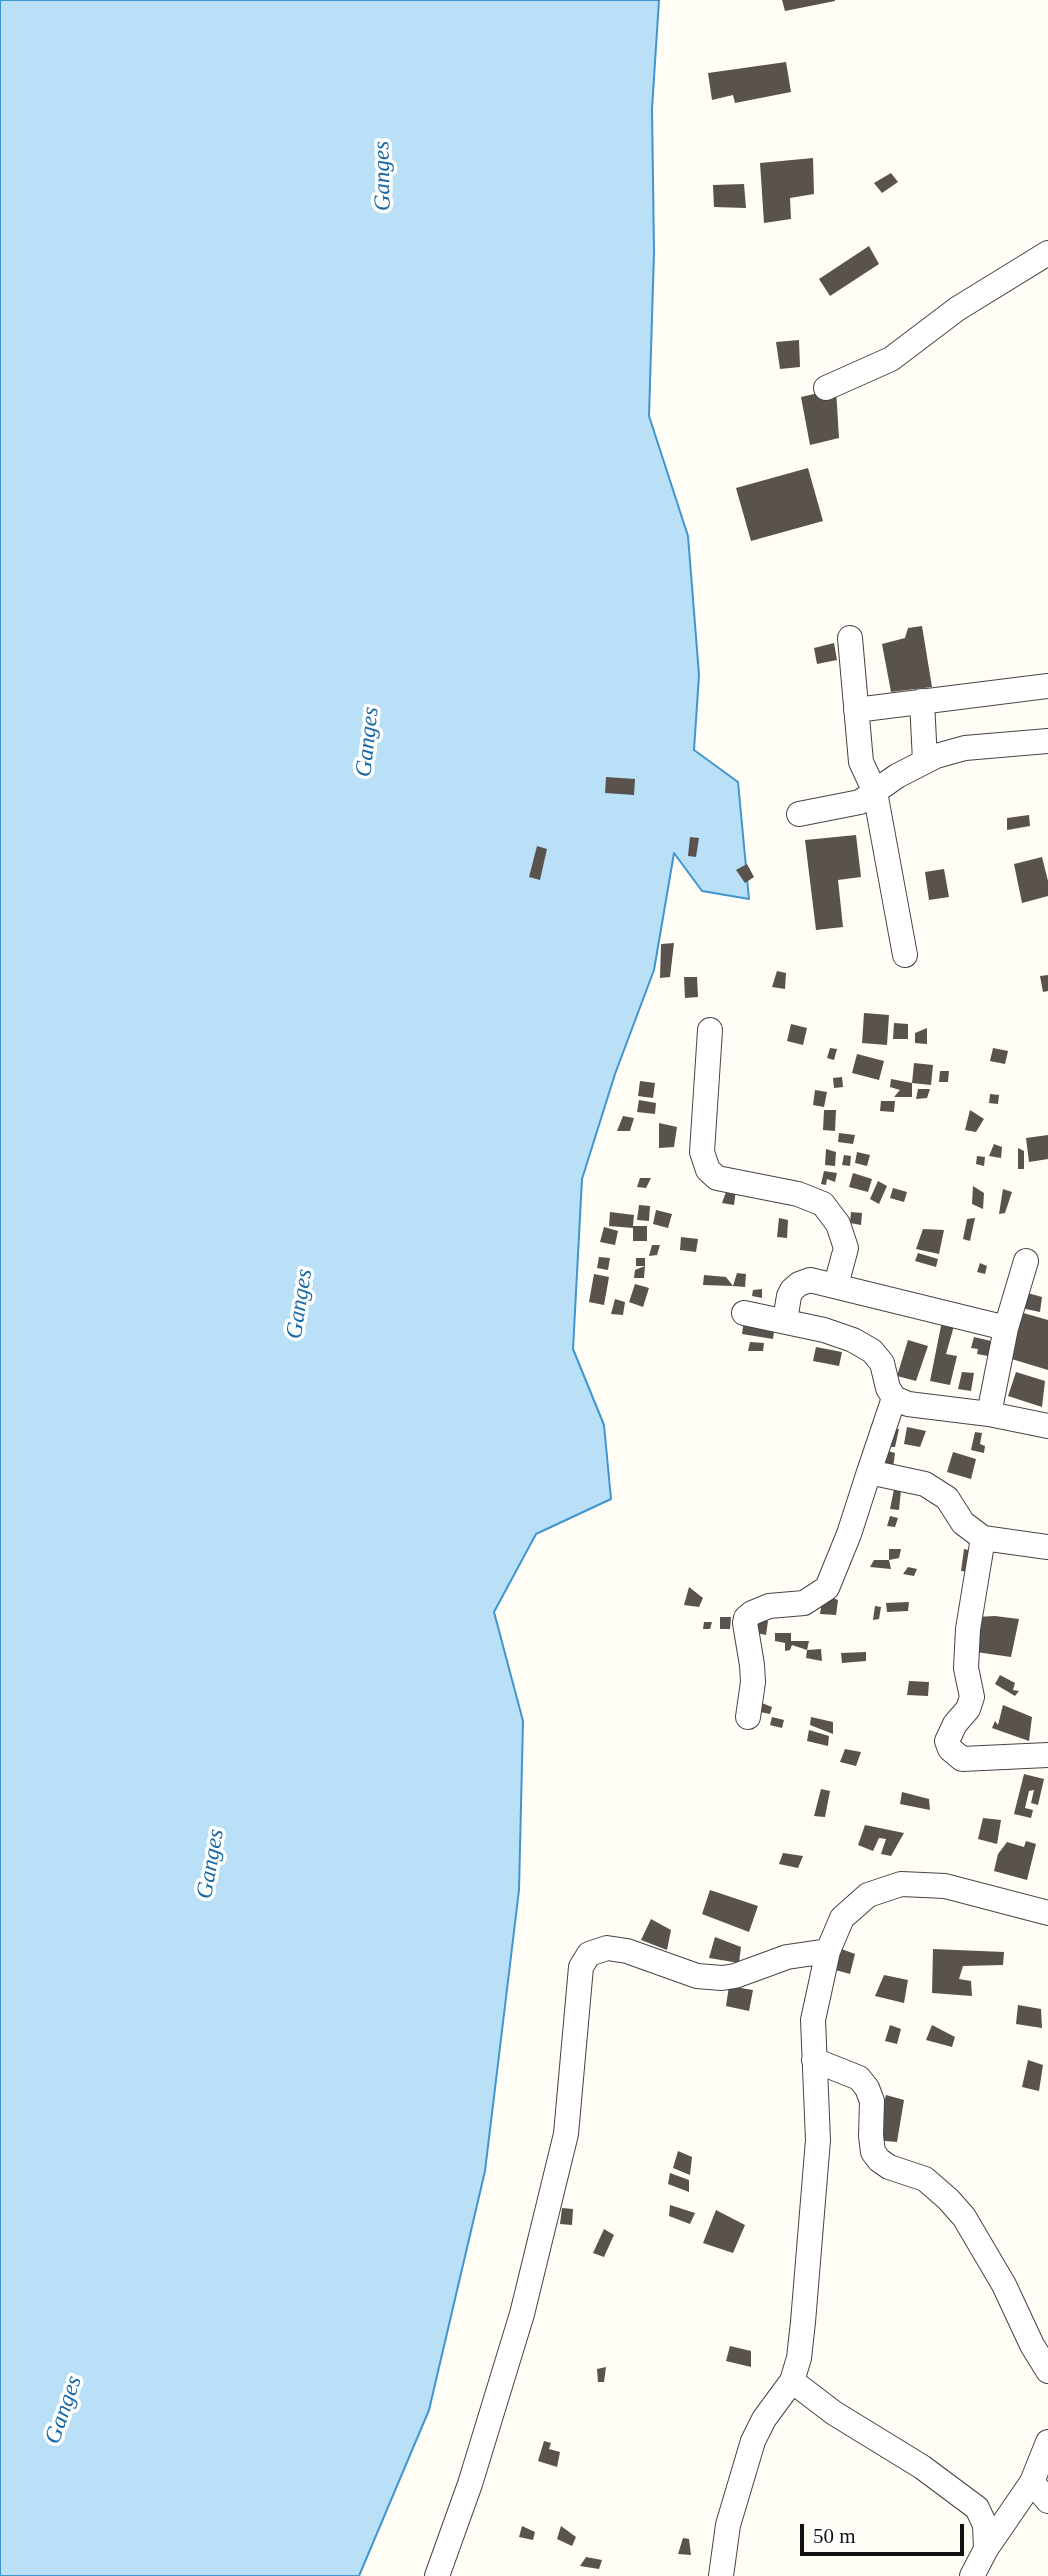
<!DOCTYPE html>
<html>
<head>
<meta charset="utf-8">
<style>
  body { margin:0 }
  #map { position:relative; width:1048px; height:2576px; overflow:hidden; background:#fffdf5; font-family:"Times New Roman",serif }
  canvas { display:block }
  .scale { position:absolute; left:800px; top:2524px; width:164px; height:32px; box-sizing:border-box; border:4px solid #111; border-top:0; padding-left:9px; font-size:21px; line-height:24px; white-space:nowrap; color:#111; -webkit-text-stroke:5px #fff; paint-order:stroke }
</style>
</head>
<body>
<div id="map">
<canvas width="1048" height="2576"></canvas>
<div class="scale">50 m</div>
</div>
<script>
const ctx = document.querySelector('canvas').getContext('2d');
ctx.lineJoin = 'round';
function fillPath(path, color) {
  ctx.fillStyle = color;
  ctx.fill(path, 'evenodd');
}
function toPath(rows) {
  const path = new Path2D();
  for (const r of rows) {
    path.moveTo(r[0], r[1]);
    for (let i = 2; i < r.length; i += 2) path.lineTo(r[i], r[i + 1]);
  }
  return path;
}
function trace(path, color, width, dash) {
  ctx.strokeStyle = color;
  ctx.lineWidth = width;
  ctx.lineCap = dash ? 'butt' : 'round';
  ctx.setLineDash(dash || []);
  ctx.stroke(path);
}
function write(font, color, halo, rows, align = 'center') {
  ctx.font = font + ' "Times New Roman",serif';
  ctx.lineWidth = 7;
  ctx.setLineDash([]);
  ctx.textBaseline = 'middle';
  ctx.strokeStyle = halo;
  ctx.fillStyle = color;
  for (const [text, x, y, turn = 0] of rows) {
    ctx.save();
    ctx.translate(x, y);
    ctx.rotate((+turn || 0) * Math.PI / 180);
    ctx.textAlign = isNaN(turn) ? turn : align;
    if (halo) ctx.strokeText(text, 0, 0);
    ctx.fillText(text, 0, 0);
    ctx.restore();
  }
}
const water = toPath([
  [0,0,659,0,652,109,654,252,649,416,688,536,699,675,694,750,738,782,749,899,702,891,674,853,654,970,615,1074,582,1179,573,1349,604,1425,611,1499,536,1534,494,1612,523,1721,519,1890,485,2171,429,2410,359,2576,0,2576,0,0]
]);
const building = toPath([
  [782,0,835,0,835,1,785,11],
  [786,62,791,92,735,103,733,95,712,100,708,73],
  [813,158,814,194,790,198,791,219,764,223,760,163],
  [891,173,898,182,882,193,874,183],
  [744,184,746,208,714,207,713,185],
  [869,246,879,264,830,296,819,279],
  [799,340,800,367,780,369,776,342],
  [836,389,839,438,810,445,801,397],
  [808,468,823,521,751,541,736,488],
  [922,626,932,687,891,692,882,644,905,638,908,628],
  [834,643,837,660,817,664,814,648],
  [606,777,635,779,634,795,605,793],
  [1029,815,1030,826,1007,830,1007,818],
  [856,835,861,877,838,880,843,927,816,930,805,840],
  [690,837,699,838,696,857,688,856],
  [537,846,547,849,540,880,529,877],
  [1042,857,1048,881,1048,896,1022,903,1014,864],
  [747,864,754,877,745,883,736,870],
  [944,869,949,897,929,900,925,872],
  [674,943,670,977,660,978,661,944],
  [777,971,786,973,785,989,772,987],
  [1048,975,1048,991,1043,992,1040,976],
  [684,977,697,977,698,997,685,998],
  [864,1013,889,1015,887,1045,862,1043],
  [894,1023,908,1024,908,1039,893,1039],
  [791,1024,807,1028,803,1045,787,1041],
  [927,1028,927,1044,915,1043,915,1033],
  [830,1048,837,1049,834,1060,827,1058],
  [993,1048,1008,1051,1005,1064,990,1061],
  [857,1054,884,1061,879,1080,852,1073],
  [914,1063,933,1065,931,1085,912,1083],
  [940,1071,949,1071,948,1082,939,1082],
  [842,1077,843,1087,834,1088,833,1078],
  [891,1079,912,1083,912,1097,894,1097,900,1090,890,1087],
  [640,1081,655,1083,653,1098,638,1096],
  [918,1089,930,1089,927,1098,916,1099],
  [815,1090,827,1092,824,1107,813,1105],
  [990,1094,999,1095,998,1104,989,1103],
  [639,1100,656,1103,655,1114,637,1112],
  [881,1101,895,1101,894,1112,880,1111],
  [824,1110,836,1110,835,1131,823,1130],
  [970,1110,984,1119,976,1132,965,1130],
  [623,1116,634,1118,630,1131,617,1131],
  [659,1123,677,1127,674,1147,659,1148],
  [839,1133,855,1135,853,1144,838,1142],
  [1048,1135,1048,1159,1029,1162,1026,1138],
  [994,1144,1002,1147,1001,1158,989,1156],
  [1018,1148,1024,1151,1024,1169,1018,1169],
  [826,1149,836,1152,835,1166,825,1165],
  [857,1152,870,1155,867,1166,855,1163],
  [844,1155,851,1156,850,1166,842,1165],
  [977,1156,985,1157,984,1166,976,1164],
  [824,1171,837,1173,835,1182,827,1179,826,1185,821,1184],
  [853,1173,872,1179,868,1192,849,1187],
  [640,1178,651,1178,646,1188,637,1187],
  [878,1181,887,1186,879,1204,870,1199],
  [973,1186,984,1193,983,1209,972,1204],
  [893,1188,907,1192,904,1202,890,1198],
  [727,1189,736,1190,734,1205,722,1203],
  [1003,1189,1012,1192,1005,1213,999,1214],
  [639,1205,650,1206,649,1221,637,1220],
  [656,1210,672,1214,668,1228,653,1224],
  [610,1212,634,1215,633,1226,647,1226,647,1241,633,1241,633,1228,609,1226],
  [851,1212,862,1213,861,1225,850,1223],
  [779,1218,788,1220,787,1238,777,1237],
  [975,1218,970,1241,963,1239,967,1219],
  [604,1227,618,1231,615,1245,600,1242],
  [923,1229,944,1230,939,1254,916,1249],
  [681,1237,698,1239,696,1252,680,1250],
  [652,1245,660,1245,657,1255,649,1256],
  [918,1253,938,1259,936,1267,915,1261],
  [599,1257,610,1258,608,1270,597,1268],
  [636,1258,645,1258,645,1266,636,1266],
  [980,1263,987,1266,985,1274,977,1272],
  [645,1266,644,1278,634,1278,635,1270],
  [737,1273,746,1274,745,1287,733,1286],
  [594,1274,609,1277,604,1305,589,1302],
  [704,1275,726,1277,733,1286,703,1285],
  [635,1284,649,1288,643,1307,629,1302],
  [762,1289,762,1298,752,1296,753,1290],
  [1024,1292,1042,1297,1040,1312,1021,1308],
  [615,1299,625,1302,623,1315,611,1314],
  [1020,1312,1048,1320,1048,1370,1005,1357],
  [744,1320,775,1324,773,1339,742,1334],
  [942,1321,954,1326,946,1354,957,1356,950,1385,930,1381],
  [974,1337,991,1341,988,1356,977,1354,978,1349,971,1348],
  [908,1340,928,1346,916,1381,897,1376],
  [750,1342,764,1343,763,1351,748,1351],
  [816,1347,842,1352,839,1366,813,1361],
  [962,1372,974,1373,971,1391,958,1389],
  [1016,1372,1045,1381,1042,1407,1008,1396],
  [907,1427,926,1431,920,1447,904,1444],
  [889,1429,899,1429,895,1447,884,1447],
  [975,1432,982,1433,980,1444,985,1446,984,1453,971,1450],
  [881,1449,895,1453,893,1468,877,1462],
  [953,1452,976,1459,971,1479,947,1472],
  [894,1489,901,1490,899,1510,890,1509],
  [890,1516,898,1518,895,1527,887,1526],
  [889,1549,901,1549,899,1558,889,1560],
  [964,1549,973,1551,975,1572,961,1571],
  [874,1560,889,1560,891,1569,870,1567],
  [908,1567,917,1569,914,1576,903,1574],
  [689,1587,703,1598,699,1607,684,1605],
  [823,1594,838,1600,836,1615,820,1614],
  [909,1602,908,1611,887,1612,886,1603],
  [875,1606,881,1607,879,1619,873,1620],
  [995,1616,1019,1619,1011,1657,969,1651,974,1617],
  [720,1617,731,1617,730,1629,720,1629],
  [747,1617,768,1621,766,1635,747,1631],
  [704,1622,712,1622,710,1629,703,1629],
  [775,1633,791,1633,791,1641,809,1641,807,1650,792,1645,790,1650,785,1651,785,1643,775,1641],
  [821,1649,822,1661,806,1658,807,1650],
  [866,1652,866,1661,842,1663,841,1653],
  [1000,1675,1015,1683,1013,1690,1019,1691,1015,1696,995,1684],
  [909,1681,929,1682,928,1696,907,1695],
  [757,1701,772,1707,770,1714,755,1711],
  [1003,1705,1032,1717,1029,1741,992,1728,995,1721,998,1725],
  [772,1717,784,1720,782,1728,770,1725],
  [811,1717,833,1722,833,1734,810,1725],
  [809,1730,829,1736,828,1746,807,1741],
  [845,1749,861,1752,856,1766,840,1762],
  [1024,1774,1044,1779,1038,1805,1031,1803,1034,1790,1029,1791,1025,1808,1033,1810,1031,1818,1014,1814],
  [821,1789,830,1791,825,1817,814,1816],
  [902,1792,929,1799,930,1810,900,1804],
  [983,1818,1001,1820,997,1844,978,1839],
  [865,1825,904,1833,891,1856,881,1854,886,1839,879,1838,873,1851,858,1845],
  [1026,1841,1036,1844,1027,1880,994,1871,998,1854,1007,1842,1024,1847],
  [783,1853,803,1856,798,1868,779,1864],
  [710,1890,758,1906,749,1932,702,1914],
  [651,1919,671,1930,667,1950,641,1940],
  [715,1937,741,1947,739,1963,709,1958],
  [836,1947,855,1954,850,1974,828,1968],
  [933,1949,1004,1952,1003,1965,963,1966,959,1979,971,1981,972,1996,932,1993],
  [884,1975,908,1980,904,2003,875,1996],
  [729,1986,753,1990,749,2011,726,2006],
  [1018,2005,1041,2009,1042,2028,1016,2024],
  [890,2025,901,2029,897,2044,885,2041],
  [932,2025,955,2037,952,2047,926,2040],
  [1028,2060,1043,2065,1039,2091,1022,2087],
  [886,2095,904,2100,897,2142,874,2140],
  [678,2151,692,2157,690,2175,673,2168],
  [670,2173,689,2180,689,2192,668,2184],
  [670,2205,695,2213,690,2224,669,2216],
  [562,2208,573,2209,572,2225,560,2224],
  [716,2210,745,2225,733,2253,703,2243],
  [604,2229,614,2235,604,2257,593,2253],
  [730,2346,751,2351,751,2367,726,2361],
  [606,2367,604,2382,598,2382,597,2369],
  [544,2441,551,2443,549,2449,560,2452,557,2467,538,2461],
  [522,2526,535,2532,533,2540,519,2537],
  [561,2526,576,2537,572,2546,557,2539],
  [683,2538,689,2539,691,2555,678,2554],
  [586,2557,602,2560,599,2569,580,2566]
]);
const minor = toPath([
  [826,388,891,359,957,309,1048,253],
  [850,638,861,762,875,792,905,955],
  [922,701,925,761],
  [856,710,1048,686],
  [799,814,860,802,897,776,936,756,965,748,1048,741],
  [710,1030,702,1152,708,1170,717,1178,798,1194,823,1204,838,1224,846,1248,836,1285],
  [744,1313,824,1330,853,1340,872,1351,882,1363,888,1388,894,1398,908,1404,989,1414,1048,1426],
  [785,1320,789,1296,792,1290,799,1284,810,1280,1006,1328],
  [894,1398,869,1472,925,1484,947,1498,963,1523,983,1538,1048,1547],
  [989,1414,1006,1328,1026,1261],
  [983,1538,968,1629,966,1668,972,1697,968,1709,955,1724,947,1741,950,1749,962,1759,1048,1755],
  [748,1717,753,1682,752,1665,745,1623,746,1618,752,1613,769,1606,804,1603,827,1588,849,1534,869,1472],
  [814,2060,859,2078,867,2088,872,2101,871,2136,873,2152,879,2160,889,2167,925,2179,948,2199,964,2217,1004,2285,1032,2345,1048,2371],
  [1048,2442,1032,2482,1048,2501],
  [986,2549,1032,2482],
  [437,2576,470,2484,522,2314,566,2134,581,1967,589,1954,607,1948,627,1951,697,1976,722,1978,735,1976,787,1957,828,1951],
  [721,2576,728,2525,753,2441,764,2419,792,2381],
  [972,2576,986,2549,985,2525,977,2508,922,2467,834,2413,792,2381,799,2358,803,2322,818,2140,813,2020,828,1951,842,1918,868,1895,901,1884,945,1886,1048,1913]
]);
const waterNames = [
  ["Ganges",383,176,-91],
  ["Ganges",368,742,-84],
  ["Ganges",300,1304,-81],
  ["Ganges",211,1864,-80],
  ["Ganges",64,2410,-71]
];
fillPath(water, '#b9e0f7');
trace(water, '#3f96cf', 2);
fillPath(building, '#5a524d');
trace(minor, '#444', 26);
trace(minor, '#fff', 24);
write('italic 23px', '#1768a6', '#fff', waterNames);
</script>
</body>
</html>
